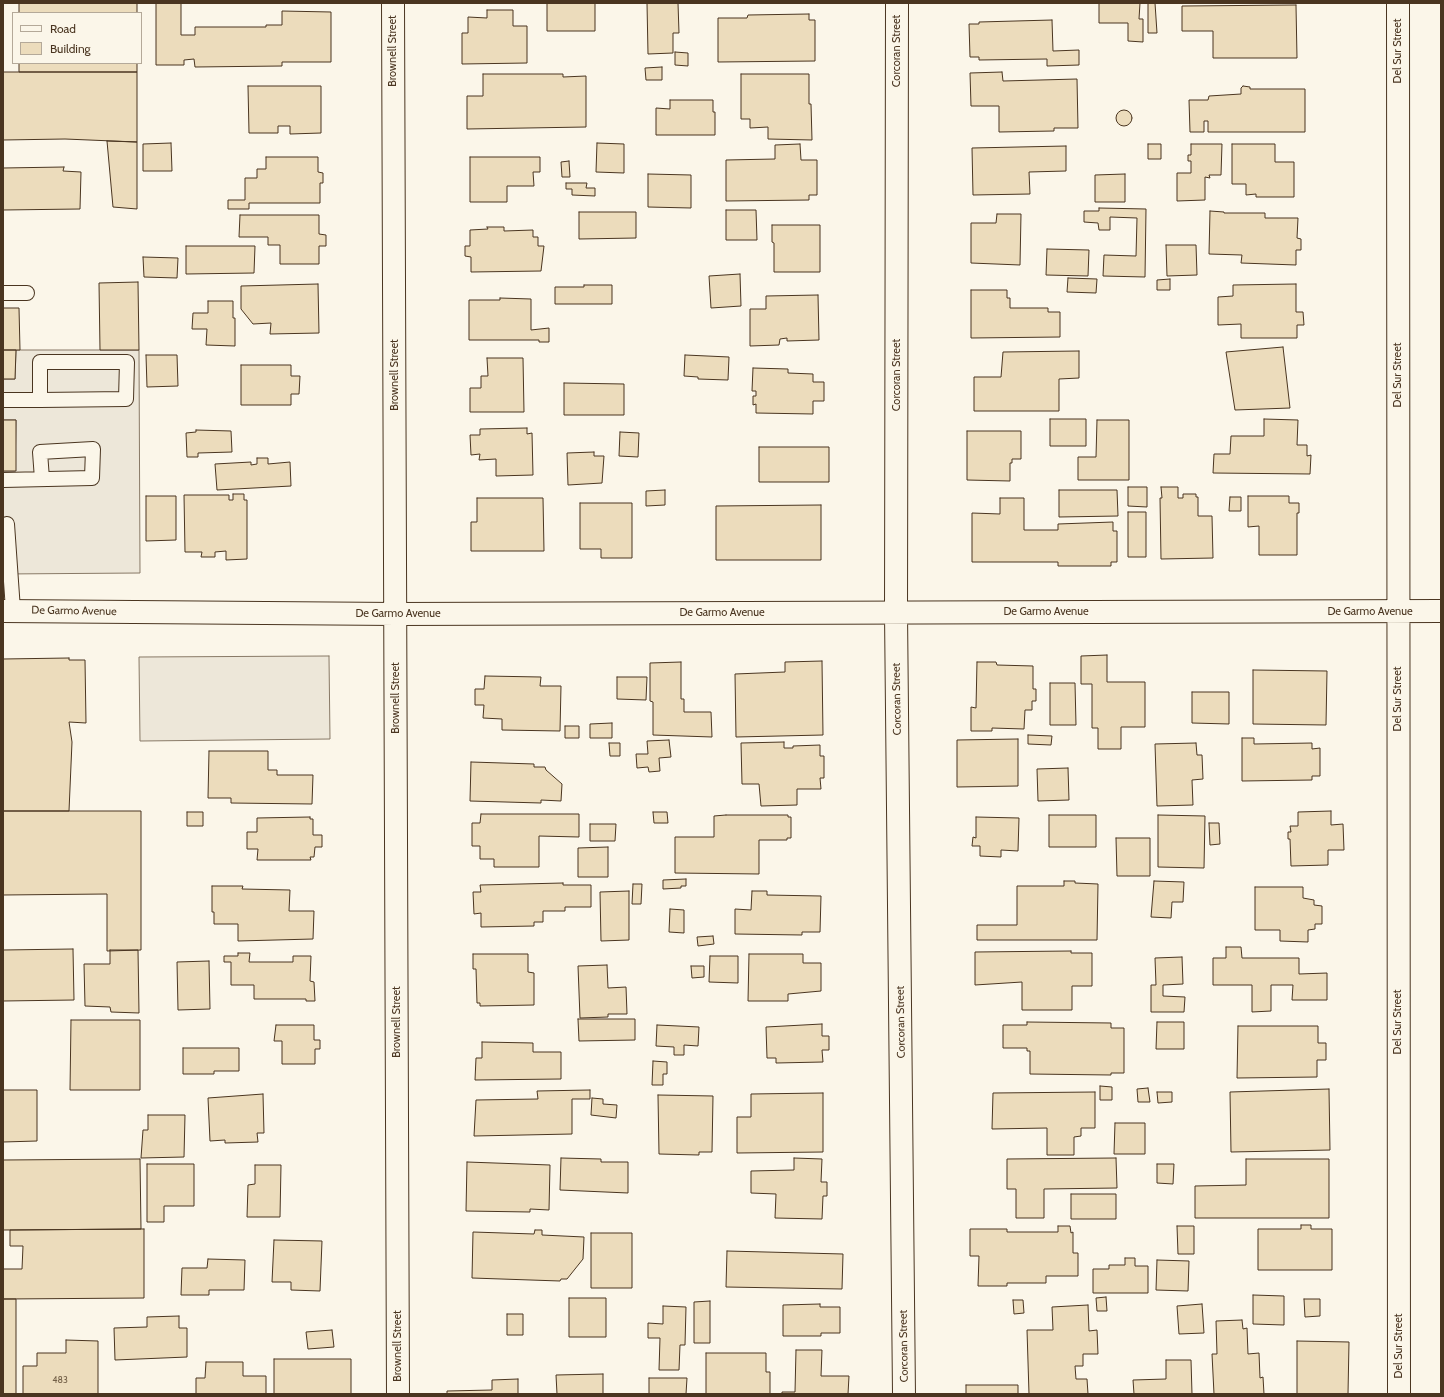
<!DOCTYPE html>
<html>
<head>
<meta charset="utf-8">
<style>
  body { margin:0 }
  #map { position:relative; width:1444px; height:1397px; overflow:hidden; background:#fbf6e9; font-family:Cabin,sans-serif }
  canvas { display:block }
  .frame { position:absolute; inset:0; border:4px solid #4a3520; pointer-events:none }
  .legend { position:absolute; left:12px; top:12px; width:130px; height:52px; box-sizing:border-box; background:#fbf6e9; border:1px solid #b4a999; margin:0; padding:5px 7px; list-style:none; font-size:12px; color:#4a3520 }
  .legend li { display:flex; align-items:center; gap:8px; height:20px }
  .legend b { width:20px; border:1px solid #b4a999 }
</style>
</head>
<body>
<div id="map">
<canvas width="1444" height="1397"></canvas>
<div class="frame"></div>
<ul class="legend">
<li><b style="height:5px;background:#fbf6e9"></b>Road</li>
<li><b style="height:11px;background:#ecdcbc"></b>Building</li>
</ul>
</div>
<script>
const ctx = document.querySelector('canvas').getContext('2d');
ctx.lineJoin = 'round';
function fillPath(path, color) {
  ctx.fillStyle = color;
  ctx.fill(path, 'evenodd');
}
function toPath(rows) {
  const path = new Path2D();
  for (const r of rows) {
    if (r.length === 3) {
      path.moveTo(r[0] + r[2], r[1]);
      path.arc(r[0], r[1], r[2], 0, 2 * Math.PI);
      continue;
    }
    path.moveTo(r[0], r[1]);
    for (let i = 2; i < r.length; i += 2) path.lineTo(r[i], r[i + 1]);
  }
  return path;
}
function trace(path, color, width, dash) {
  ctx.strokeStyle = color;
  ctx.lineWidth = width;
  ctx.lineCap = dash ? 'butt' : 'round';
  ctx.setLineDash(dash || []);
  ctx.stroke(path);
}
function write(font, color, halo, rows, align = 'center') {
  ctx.font = font + ' Cabin,sans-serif';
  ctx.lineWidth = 3;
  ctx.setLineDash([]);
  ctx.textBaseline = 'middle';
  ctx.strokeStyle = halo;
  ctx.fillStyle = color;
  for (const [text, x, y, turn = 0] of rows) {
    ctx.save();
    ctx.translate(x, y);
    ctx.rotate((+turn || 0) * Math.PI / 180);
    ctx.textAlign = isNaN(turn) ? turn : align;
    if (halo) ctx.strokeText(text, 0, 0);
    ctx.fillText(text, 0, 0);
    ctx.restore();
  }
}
const parking = toPath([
  [16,350,139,350,140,573,3,574,3,471,15,471,16,420,3,420,3,379,15,379,16,350],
  [329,656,330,739,140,741,139,657,329,656]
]);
const building = toPath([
  [19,3,137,3,137,13,19,13,19,3],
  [156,3,181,3,181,35,195,35,195,27,266,27,266,25,282,25,282,11,331,12,331,62,282,62,282,66,195,67,194,59,184,60,184,65,156,65,156,3],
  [547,3,595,3,595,31,547,31,547,3],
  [647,3,678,3,679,33,673,33,673,53,648,54,647,3],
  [1099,3,1140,3,1139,19,1143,19,1143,42,1128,41,1128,23,1099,23,1099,3],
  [1148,3,1155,3,1157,33,1148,33,1148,3],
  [1296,5,1297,58,1213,58,1213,31,1182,31,1182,6,1296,5],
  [487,10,513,10,513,26,527,26,527,63,462,64,462,33,468,33,468,17,487,18,487,10],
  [809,14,809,20,815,20,815,61,718,62,718,18,747,18,748,15,809,14],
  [1052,20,1053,51,1079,50,1079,65,1047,66,1047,59,979,60,979,57,970,57,969,24,979,24,979,22,1052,20],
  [675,52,688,53,688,66,675,65,675,52],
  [19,63,137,63,137,72,19,72,19,63],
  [662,67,662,80,646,80,645,68,662,67],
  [3,72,137,72,137,142,65,139,3,140,3,72],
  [1002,72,1003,81,1077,79,1078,128,1054,128,1054,131,999,132,999,106,971,106,970,73,1002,72],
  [483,74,563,74,563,77,586,76,586,127,467,129,467,96,483,96,483,74],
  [741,74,809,74,809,104,811,104,812,140,768,139,768,127,750,128,750,119,741,119,741,74],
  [248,86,321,86,321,133,290,134,290,126,278,126,278,133,249,133,248,86],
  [1243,86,1250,87,1250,89,1305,89,1305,132,1208,132,1208,121,1204,121,1204,132,1190,132,1189,100,1208,100,1209,96,1241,94,1241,88,1243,86],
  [670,100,713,100,713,112,715,112,715,135,656,135,656,108,670,109,670,100],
  [1124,118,8],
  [107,141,137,142,137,209,113,207,107,141],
  [171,143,172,171,143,171,143,144,171,143],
  [597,143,624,144,624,173,596,172,597,143],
  [800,144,801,160,817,160,817,195,809,195,809,200,726,201,726,160,775,159,775,145,800,144],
  [1148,144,1161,144,1161,159,1148,159,1148,144],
  [1191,144,1222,144,1221,175,1209,175,1210,178,1205,177,1205,200,1177,201,1177,173,1191,173,1191,161,1188,161,1188,155,1191,155,1191,144],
  [1232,144,1275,144,1275,162,1294,162,1294,197,1256,197,1256,194,1246,195,1246,184,1232,184,1232,144],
  [1066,146,1066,171,1029,172,1030,194,973,195,972,148,1066,146],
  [266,157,318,157,318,172,323,173,323,183,320,183,320,203,249,203,249,209,228,209,228,200,245,200,245,178,257,178,257,169,266,169,266,157],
  [470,157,540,157,540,172,533,172,534,186,507,186,507,202,470,202,470,157],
  [569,161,570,177,562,177,561,162,569,161],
  [64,167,63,171,81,172,80,209,3,210,3,168,64,167],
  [648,174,691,175,691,208,648,207,648,174],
  [1125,174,1125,202,1095,202,1095,175,1125,174],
  [566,183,587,183,586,188,595,188,595,196,572,195,572,189,566,189,566,183],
  [1099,208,1146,209,1145,277,1103,276,1104,255,1136,256,1137,218,1110,217,1110,230,1099,230,1098,223,1084,222,1084,211,1099,211,1099,208],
  [726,210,756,210,757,240,726,240,726,210],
  [1210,211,1224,212,1224,213,1265,213,1265,218,1298,218,1297,238,1301,239,1301,250,1296,250,1296,265,1241,263,1242,255,1209,254,1210,211],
  [579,212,636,212,636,238,579,239,579,212],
  [997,214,1021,214,1020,265,971,263,971,223,996,223,997,214],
  [240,215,319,215,319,234,326,235,326,246,319,246,319,264,280,264,280,245,268,245,268,237,239,237,240,215],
  [772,225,820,225,820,272,774,272,774,243,772,242,772,225],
  [487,227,504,227,504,231,533,230,533,237,538,237,538,246,544,246,541,271,471,272,471,257,465,256,465,246,470,246,470,230,488,229,487,227],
  [1166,245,1196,245,1197,275,1167,276,1166,245],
  [186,246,255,246,254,273,186,274,186,246],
  [1047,249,1089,250,1088,276,1046,275,1047,249],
  [143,257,178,258,177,278,144,277,143,257],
  [740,274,741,306,711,308,709,276,740,274],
  [1068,278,1097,279,1096,293,1067,292,1068,278],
  [1170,279,1170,290,1157,290,1157,280,1170,279],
  [138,282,139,350,100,350,99,283,138,282],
  [318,284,319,333,270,334,271,323,253,324,241,309,241,286,318,284],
  [1296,284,1296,312,1303,312,1304,325,1297,325,1297,338,1241,338,1241,324,1218,325,1218,297,1233,296,1233,285,1296,284],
  [584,285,612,285,612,304,555,304,555,287,584,287,584,285],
  [971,290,1007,290,1007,298,1010,298,1010,308,1048,308,1048,312,1060,312,1060,337,971,338,971,290],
  [818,295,819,340,787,341,787,338,780,339,779,345,750,346,750,309,766,309,766,296,818,295],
  [500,298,531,299,531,330,549,328,549,342,539,342,539,340,469,340,469,300,500,300,500,298],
  [208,301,233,301,233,318,235,318,235,346,206,345,207,329,192,329,193,313,208,313,208,301],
  [3,308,19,308,20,350,3,350,3,308],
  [1283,347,1290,408,1235,410,1226,352,1283,347],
  [3,350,16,350,15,379,3,379,3,350],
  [1079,351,1079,378,1059,379,1059,411,974,411,974,377,1001,377,1003,352,1079,351],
  [146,355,177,355,178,386,147,387,146,355],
  [685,355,729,357,728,380,698,379,698,377,684,376,685,355],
  [487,358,523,358,524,412,470,412,470,388,481,388,481,376,488,376,487,358],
  [241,365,291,365,291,376,300,376,299,394,291,394,291,405,241,405,241,365],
  [753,368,788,369,788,373,813,374,813,382,824,382,824,401,813,401,813,414,756,413,756,404,753,405,753,396,756,396,756,391,752,391,753,368],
  [564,383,624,384,624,415,564,415,564,383],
  [1050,419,1086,419,1086,446,1050,446,1050,419],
  [1264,419,1298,420,1297,445,1307,445,1307,456,1311,455,1310,474,1213,473,1214,454,1230,454,1231,436,1264,436,1264,419],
  [3,420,16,420,16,471,3,471,3,420],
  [1097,420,1129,420,1129,480,1078,480,1078,457,1096,457,1097,420],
  [527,428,527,434,532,433,533,475,496,476,496,459,479,460,480,454,471,455,470,435,480,435,480,429,527,428],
  [196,430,231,431,232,452,198,453,198,457,187,457,186,433,196,432,196,430],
  [967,431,1021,431,1021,459,1012,459,1012,463,1010,463,1010,481,967,480,967,431],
  [620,432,639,433,638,457,619,456,620,432],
  [759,447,829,447,829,482,759,482,759,447],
  [594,452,594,456,604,456,602,483,568,485,567,453,594,452],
  [257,458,268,458,268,464,290,462,291,486,217,490,215,464,251,462,251,465,257,464,257,458],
  [1128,487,1147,487,1147,507,1128,506,1128,487],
  [1161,487,1178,487,1178,498,1183,498,1183,494,1196,494,1196,497,1198,497,1198,516,1212,516,1213,558,1161,559,1160,498,1162,498,1161,487],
  [665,490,665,505,646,506,646,491,665,490],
  [1059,490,1117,490,1118,516,1059,517,1059,490],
  [233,494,244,494,244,500,247,500,247,559,226,560,226,551,215,552,215,557,201,557,202,552,185,552,184,495,229,495,229,500,233,500,233,494],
  [146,496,176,496,176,540,146,541,146,496],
  [1248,496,1289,496,1289,503,1299,503,1299,513,1297,513,1297,555,1259,555,1259,526,1248,527,1248,496],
  [1230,497,1241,497,1241,511,1229,511,1230,497],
  [477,498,543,498,544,551,471,551,471,522,477,522,477,498],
  [1000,498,1024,498,1024,530,1058,530,1058,524,1113,522,1113,531,1117,531,1117,562,1111,562,1111,566,1058,566,1058,562,972,562,972,513,1000,514,1000,498],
  [580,503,632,503,632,558,601,558,601,549,580,549,580,503],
  [821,505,821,560,716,560,716,506,821,505],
  [1128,512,1146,512,1146,557,1128,557,1128,512],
  [1107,655,1107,682,1145,682,1145,727,1121,727,1121,749,1098,749,1098,728,1092,728,1092,684,1081,684,1081,656,1107,655],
  [69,658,69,660,85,660,86,723,69,722,72,742,69,811,3,811,3,659,69,658],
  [822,661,823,735,736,737,735,674,785,672,785,662,822,661],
  [681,662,681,699,684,699,684,712,711,712,712,737,653,735,653,702,650,701,650,663,681,662],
  [977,662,996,662,997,665,1033,666,1033,689,1036,689,1036,701,1032,701,1032,710,1025,710,1024,729,992,728,992,731,971,731,971,707,976,708,977,662],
  [1253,670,1327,671,1326,725,1253,724,1253,670],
  [485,676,541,677,540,686,561,686,560,731,502,730,502,719,483,718,484,705,475,705,475,689,484,689,485,676],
  [617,677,647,677,646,700,617,699,617,677],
  [1050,683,1075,683,1076,725,1050,725,1050,683],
  [1192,692,1229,692,1229,724,1192,723,1192,692],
  [612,723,612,738,590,738,590,724,612,723],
  [565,726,579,726,579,738,565,738,565,726],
  [1028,735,1052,736,1051,745,1028,744,1028,735],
  [1242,738,1254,738,1254,744,1312,743,1312,749,1320,748,1320,776,1312,776,1312,780,1242,781,1242,738],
  [1018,739,1018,786,957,787,957,740,1018,739],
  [669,740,671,757,659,758,660,771,649,772,648,767,637,768,636,754,648,754,647,741,669,740],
  [784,742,784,748,793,748,793,746,820,745,820,756,824,756,824,778,820,778,821,789,797,789,797,805,761,806,759,784,742,784,741,743,784,742],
  [609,743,620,743,620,756,610,756,609,743],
  [1196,743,1197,755,1202,755,1203,779,1192,780,1193,805,1157,806,1155,744,1196,743],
  [209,751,268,751,268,770,277,770,277,775,313,775,312,804,231,803,231,798,208,798,209,751],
  [471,762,534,764,534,767,545,767,546,770,562,784,561,801,541,800,541,803,470,801,471,762],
  [1068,768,1069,800,1038,801,1037,769,1068,768],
  [3,811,141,811,141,950,107,951,107,894,3,895,3,811],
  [1331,811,1331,825,1343,824,1344,850,1328,850,1328,865,1291,866,1290,839,1288,839,1288,832,1291,832,1290,826,1298,826,1298,812,1331,811],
  [187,812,203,812,203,826,187,826,187,812],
  [653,812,667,812,668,823,654,823,653,812],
  [481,814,579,814,579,837,539,836,539,867,494,867,494,859,480,859,480,846,472,846,472,823,480,823,481,814],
  [726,815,788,815,788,817,791,817,791,838,787,838,787,840,759,840,759,874,675,873,675,837,714,837,714,816,726,815],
  [1049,815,1096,815,1096,847,1049,847,1049,815],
  [1158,815,1205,816,1204,868,1158,867,1158,815],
  [310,817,310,819,313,819,313,835,322,835,322,847,315,847,314,857,310,857,311,860,257,860,258,849,247,849,247,832,257,832,257,818,310,817],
  [976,817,1019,818,1018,851,1001,850,1001,857,980,856,980,846,972,846,973,837,976,838,976,817],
  [1209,823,1219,823,1220,844,1210,845,1209,823],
  [590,824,616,824,615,841,590,841,590,824],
  [1116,838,1150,838,1150,876,1117,876,1116,838],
  [608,847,608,877,578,877,578,848,608,847],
  [686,879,686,886,681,886,681,888,663,889,663,880,686,879],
  [1064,881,1075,881,1075,883,1098,884,1097,940,977,940,977,925,1017,925,1017,886,1064,886,1064,881],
  [1154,881,1184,882,1183,902,1172,902,1171,918,1151,917,1154,881],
  [563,883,563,885,591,885,591,907,565,907,565,911,543,911,543,922,534,922,534,926,481,927,481,913,474,914,473,892,481,892,480,885,563,883],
  [633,884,642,884,641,904,632,904,633,884],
  [212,886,243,886,242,889,290,890,289,911,314,911,313,939,238,941,238,924,214,924,214,912,212,912,212,886],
  [1255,887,1303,887,1303,898,1314,900,1314,905,1322,906,1322,924,1315,924,1315,929,1308,930,1308,942,1280,941,1280,930,1255,930,1255,887],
  [629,891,629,940,601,941,600,892,629,891],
  [752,891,767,891,767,895,821,896,820,932,802,932,802,935,735,934,735,909,751,910,752,891],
  [670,909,684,910,684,933,669,932,670,909],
  [713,936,714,944,698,946,697,937,713,936],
  [1226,947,1241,947,1242,958,1299,958,1299,974,1327,973,1327,1000,1292,1000,1293,985,1271,985,1271,1011,1252,1012,1252,985,1213,985,1213,958,1226,958,1226,947],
  [73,949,74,1000,3,1001,3,950,73,949],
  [110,950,138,950,139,1013,111,1012,110,1007,85,1006,84,964,110,964,110,950],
  [1071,951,1071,953,1092,953,1092,986,1072,986,1072,1010,1022,1010,1022,982,975,985,975,952,1071,951],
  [238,953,250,953,249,962,293,962,293,956,311,956,310,981,314,982,315,1001,306,1001,306,999,254,999,254,985,231,985,231,962,224,962,224,956,238,956,238,953],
  [473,954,528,954,528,972,534,973,534,1005,480,1006,480,1003,477,1003,476,969,473,969,473,954],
  [749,954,803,954,803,963,821,963,821,991,788,994,788,1001,748,1001,749,954],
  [710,956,738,956,738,983,709,982,710,956],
  [1182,957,1183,984,1163,985,1163,996,1185,997,1184,1012,1151,1012,1151,985,1156,985,1155,958,1182,957],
  [209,961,210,1009,178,1010,177,962,209,961],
  [607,965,608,988,626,987,627,1014,608,1014,608,1017,580,1018,578,966,607,965],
  [691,966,704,966,704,977,692,978,691,966],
  [578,1019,635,1019,635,1040,579,1041,578,1019],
  [71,1020,140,1020,140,1090,70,1090,71,1020],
  [1027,1022,1111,1023,1111,1028,1124,1028,1124,1073,1111,1073,1111,1075,1030,1074,1030,1051,1027,1051,1027,1048,1003,1048,1003,1025,1027,1025,1027,1022],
  [1157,1022,1184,1022,1184,1049,1156,1049,1157,1022],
  [822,1024,822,1036,829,1036,829,1050,822,1050,823,1062,776,1063,776,1058,767,1058,766,1027,822,1024],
  [276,1025,314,1025,314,1040,320,1040,320,1049,315,1049,315,1064,282,1064,282,1041,274,1041,276,1025],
  [657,1025,699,1027,698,1046,684,1045,684,1055,674,1055,674,1047,656,1046,657,1025],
  [1238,1026,1318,1026,1318,1043,1326,1043,1326,1060,1317,1060,1317,1077,1237,1078,1238,1026],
  [482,1042,533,1043,533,1052,561,1052,561,1079,475,1080,476,1058,482,1058,482,1042],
  [183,1048,239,1048,239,1071,214,1071,214,1074,183,1074,183,1048],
  [653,1061,667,1062,667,1074,663,1074,663,1085,652,1085,653,1061],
  [1100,1086,1112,1087,1112,1100,1100,1100,1100,1086],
  [1148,1088,1150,1102,1138,1102,1137,1089,1148,1088],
  [1329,1089,1330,1150,1231,1152,1230,1092,1329,1089],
  [3,1090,37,1090,37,1141,3,1142,3,1090],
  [590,1090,590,1099,572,1099,572,1134,474,1136,476,1100,538,1099,537,1091,590,1090],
  [1095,1092,1095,1128,1081,1128,1081,1136,1074,1137,1074,1155,1047,1155,1047,1128,992,1129,993,1093,1095,1092],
  [1157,1092,1172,1092,1172,1102,1158,1103,1157,1092],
  [823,1093,823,1152,737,1153,737,1117,751,1117,751,1094,823,1093],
  [263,1094,264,1133,257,1133,258,1142,225,1143,225,1140,210,1141,208,1098,263,1094],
  [658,1095,713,1096,712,1152,699,1152,699,1155,659,1154,658,1095],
  [592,1098,603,1099,603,1104,617,1105,616,1118,591,1115,592,1098],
  [148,1115,185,1115,184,1157,141,1158,143,1130,148,1130,148,1115],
  [1115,1123,1145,1123,1145,1154,1114,1154,1115,1123],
  [561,1158,601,1159,601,1162,628,1162,628,1193,560,1190,561,1158],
  [794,1158,822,1159,821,1182,827,1182,827,1196,823,1196,822,1219,775,1218,776,1194,751,1193,751,1171,794,1170,794,1158],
  [1116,1158,1117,1188,1044,1189,1044,1218,1016,1218,1016,1189,1007,1189,1007,1159,1116,1158],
  [140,1159,141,1229,3,1230,3,1160,140,1159],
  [1246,1159,1329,1159,1329,1218,1195,1218,1195,1186,1246,1185,1246,1159],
  [467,1162,550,1165,549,1210,530,1209,530,1212,466,1211,467,1162],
  [147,1164,194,1164,194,1206,164,1206,164,1222,147,1222,147,1164],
  [1157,1164,1174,1164,1173,1184,1157,1183,1157,1164],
  [255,1165,281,1165,280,1217,247,1217,248,1185,255,1184,255,1165],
  [1071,1194,1116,1194,1116,1219,1071,1219,1071,1194],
  [1301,1225,1311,1225,1311,1229,1332,1229,1332,1270,1258,1270,1258,1229,1301,1229,1301,1225],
  [1058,1226,1070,1226,1071,1233,1073,1232,1073,1253,1078,1253,1078,1276,1046,1276,1046,1283,1007,1283,1007,1286,978,1286,979,1256,970,1256,970,1229,1007,1229,1007,1232,1058,1232,1058,1226],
  [1177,1226,1194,1226,1194,1254,1178,1254,1177,1226],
  [144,1229,144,1298,3,1299,3,1269,22,1269,23,1246,10,1246,10,1230,144,1229],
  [535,1230,542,1230,542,1235,584,1237,583,1259,567,1279,561,1279,560,1281,472,1278,473,1232,534,1234,535,1230],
  [591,1233,632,1233,632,1288,591,1288,591,1233],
  [274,1240,322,1241,320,1291,291,1290,291,1282,272,1282,274,1240],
  [727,1251,843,1254,842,1289,726,1287,727,1251],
  [1125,1258,1135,1258,1135,1266,1148,1266,1148,1293,1093,1293,1093,1269,1109,1269,1109,1265,1125,1265,1125,1258],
  [208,1259,245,1260,244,1290,209,1290,209,1295,181,1295,182,1268,207,1268,208,1259],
  [1157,1260,1189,1261,1188,1291,1156,1290,1157,1260],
  [1253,1295,1284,1296,1284,1325,1253,1324,1253,1295],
  [1106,1297,1107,1311,1097,1311,1096,1298,1106,1297],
  [569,1298,606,1298,606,1337,569,1337,569,1298],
  [3,1299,16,1299,16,1394,3,1394,3,1299],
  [1304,1299,1320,1299,1320,1316,1305,1317,1304,1299],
  [1013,1300,1023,1300,1024,1313,1014,1314,1013,1300],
  [710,1301,710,1343,694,1343,694,1302,710,1301],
  [820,1304,820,1307,840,1307,840,1333,821,1333,821,1336,783,1336,783,1305,820,1304],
  [1202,1304,1204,1333,1179,1334,1177,1306,1202,1304],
  [1088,1305,1089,1331,1097,1330,1098,1354,1083,1354,1083,1366,1075,1366,1076,1379,1087,1379,1088,1394,1029,1394,1027,1330,1053,1330,1052,1307,1088,1305],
  [663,1306,686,1307,685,1345,680,1345,679,1370,659,1370,660,1338,648,1338,648,1323,663,1324,663,1306],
  [507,1314,523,1314,523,1335,507,1335,507,1314],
  [179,1316,179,1328,187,1328,187,1357,115,1360,114,1328,147,1327,147,1317,179,1316],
  [1242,1320,1243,1329,1247,1328,1248,1354,1259,1353,1260,1378,1263,1377,1264,1394,1214,1394,1212,1354,1217,1354,1216,1321,1242,1320],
  [332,1330,334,1347,308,1349,306,1332,332,1330],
  [66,1340,98,1341,98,1394,23,1394,23,1366,37,1366,37,1353,66,1353,66,1340],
  [1297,1341,1349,1342,1348,1394,1297,1394,1297,1341],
  [796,1350,822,1350,821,1376,849,1376,848,1394,782,1394,782,1392,795,1392,796,1350],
  [706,1353,766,1353,766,1372,770,1372,770,1394,706,1394,706,1353],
  [274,1359,351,1359,351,1394,274,1394,274,1359],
  [1166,1360,1191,1360,1192,1394,1134,1394,1133,1380,1166,1379,1166,1360],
  [206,1362,243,1362,243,1376,266,1376,266,1394,196,1394,196,1378,205,1378,206,1362],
  [603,1374,603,1394,557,1394,556,1375,603,1374],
  [649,1378,687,1378,686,1394,649,1394,649,1378],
  [518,1379,518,1394,447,1394,447,1391,492,1390,492,1380,518,1379],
  [966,1385,1018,1385,1018,1394,966,1394,966,1385]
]);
const service = toPath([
  [3,293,27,293],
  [3,400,40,400,126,399,127,362,40,362,40,400],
  [3,480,92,478,93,449,40,452,42,479],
  [7,524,13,610]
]);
const minor = toPath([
  [393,3,398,1394],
  [897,3,896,613,904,1394],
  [1398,3,1399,1394],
  [3,611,396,614,1441,611]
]);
const numberNames = [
  ["483",60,1380]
];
const streetNames = [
  ["Brownell Street",393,51,-90],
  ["Corcoran Street",897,51,-90],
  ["Del Sur Street",1398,51,-90],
  ["Brownell Street",395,375,-90],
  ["Corcoran Street",897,375,-90],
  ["Del Sur Street",1398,375,-90],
  ["De Garmo Avenue",74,611,1],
  ["De Garmo Avenue",1046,612],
  ["De Garmo Avenue",1370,612],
  ["De Garmo Avenue",722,613],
  ["De Garmo Avenue",398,614],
  ["Brownell Street",396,698,-90],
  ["Corcoran Street",897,699,-91],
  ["Del Sur Street",1398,699,-90],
  ["Brownell Street",397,1022,-90],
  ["Corcoran Street",901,1022,-91],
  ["Del Sur Street",1398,1022,-90],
  ["Brownell Street",398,1346,-90],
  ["Corcoran Street",904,1346,-91],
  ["Del Sur Street",1399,1346,-90]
];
fillPath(parking, '#ede7d9');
trace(parking, '#887966', 1);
fillPath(building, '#ecdcbc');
trace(building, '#4a3520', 1);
trace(service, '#4a3520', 16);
trace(minor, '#4a3520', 24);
trace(service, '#fbf6e9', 14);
trace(minor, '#fbf6e9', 22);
write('9px', '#725f47', null, numberNames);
write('11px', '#4a3520', '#fbf6e9', streetNames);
</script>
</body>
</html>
